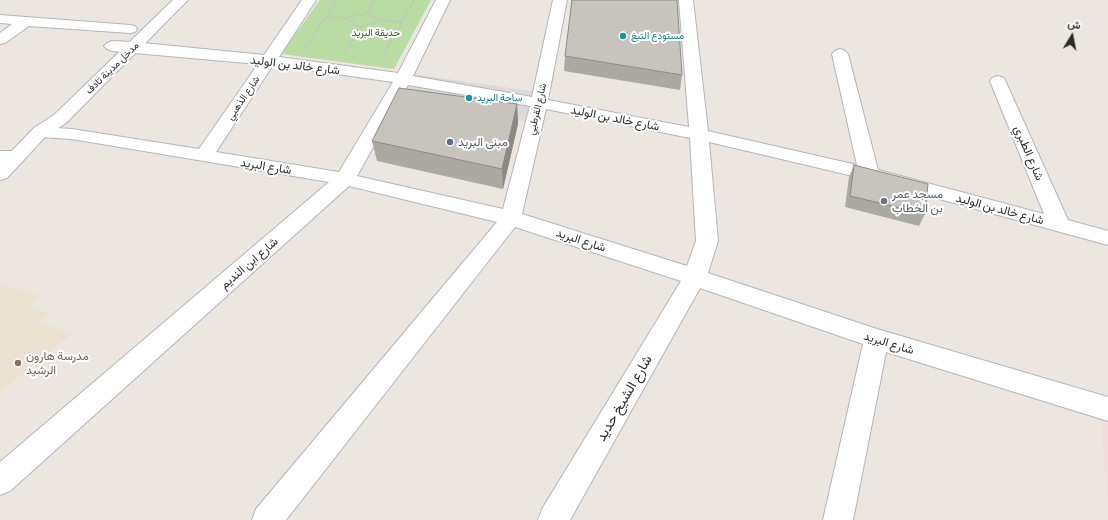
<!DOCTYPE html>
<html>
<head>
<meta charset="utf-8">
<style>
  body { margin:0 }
  #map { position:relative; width:1108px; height:520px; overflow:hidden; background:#ebe6df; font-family:Barlow,Vazirmatn,sans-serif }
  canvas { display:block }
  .north { position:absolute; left:1052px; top:16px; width:40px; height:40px; -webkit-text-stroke:3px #fff; paint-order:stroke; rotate:10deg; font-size:11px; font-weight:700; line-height:16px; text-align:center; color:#2b2b2b }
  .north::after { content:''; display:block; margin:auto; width:14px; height:18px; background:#2b2b2b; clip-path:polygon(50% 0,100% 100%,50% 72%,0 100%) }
</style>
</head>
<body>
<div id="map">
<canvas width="1108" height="520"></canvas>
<div class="north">ش</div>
</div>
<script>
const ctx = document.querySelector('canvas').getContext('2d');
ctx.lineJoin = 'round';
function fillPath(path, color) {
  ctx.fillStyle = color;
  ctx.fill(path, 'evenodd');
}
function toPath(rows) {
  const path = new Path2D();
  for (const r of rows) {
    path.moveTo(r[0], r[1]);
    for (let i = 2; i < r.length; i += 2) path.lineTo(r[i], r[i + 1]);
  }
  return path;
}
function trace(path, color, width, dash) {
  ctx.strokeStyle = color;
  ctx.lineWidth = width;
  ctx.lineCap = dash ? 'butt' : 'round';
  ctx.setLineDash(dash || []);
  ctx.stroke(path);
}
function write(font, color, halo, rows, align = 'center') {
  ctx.font = font + ' Barlow,Vazirmatn,sans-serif';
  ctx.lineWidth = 4;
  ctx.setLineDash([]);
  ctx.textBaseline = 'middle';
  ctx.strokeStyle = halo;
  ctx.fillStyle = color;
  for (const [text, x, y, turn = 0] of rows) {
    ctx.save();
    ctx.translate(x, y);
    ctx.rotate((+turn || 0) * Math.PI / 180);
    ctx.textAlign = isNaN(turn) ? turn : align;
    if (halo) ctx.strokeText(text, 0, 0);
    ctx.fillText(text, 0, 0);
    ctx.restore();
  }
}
const education = toPath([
  [0,285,41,296,29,307,49,313,39,323,73,333,0,392]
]);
const medical = toPath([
  [1101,417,1108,419,1108,496,1107,496]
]);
const green = toPath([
  [320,0,431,0,394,69,281,54]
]);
const plaza = toPath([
  [412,74,538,92,528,122,400,103]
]);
const path = toPath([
  [367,13,381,20,401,22],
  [326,17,346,18,367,13,374,0],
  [360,27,381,20],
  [305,47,338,0],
  [345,52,360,27,346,18],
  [382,57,414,0]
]);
const minor = toPath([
  [302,0,316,0,279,57,398,73,436,0,450,0,413,76,532,97,553,0,567,0,548,100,689,127,679,0,693,0,708,131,857,165,832,54,835,51,840,49,845,51,848,54,878,170,1044,214,990,81,992,78,998,76,1004,78,1068,220,1108,231,1108,245,866,179,709,142,718,241,708,273,877,329,1108,397,1108,421,886,352,853,520,823,520,863,344,700,288,570,520,538,520,542,509,681,281,515,227,286,520,252,520,256,509,497,222,349,186,10,491,0,495,0,462,329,182,72,139,40,137,34,136,31,132,34,128,40,127,72,129,199,149,258,64,112,51,107,49,104,46,107,43,112,41,133,42,264,55,302,0],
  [273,65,393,82,339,172,216,152,273,65],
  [408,85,530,106,503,209,357,176,408,85],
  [546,109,690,138,696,241,687,266,522,214,546,109],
  [0,15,130,25,135,26,137,29,135,32,130,33,29,26,5,43,0,44,0,33,12,24,0,23,0,15],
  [0,151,16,151,23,153,25,157,23,161,16,163,0,163,0,151]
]);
const secondary = toPath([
  [173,0,188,0,66,123,46,136,7,178,0,180,0,163,34,128,54,115,173,0]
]);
const wall = toPath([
  [565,56,682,75,680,90,564,71],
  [517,104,518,124,503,189,377,161,372,141],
  [854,165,925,214,919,226,845,207,849,177]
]);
const shadedWall = toPath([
  [517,104,518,124,503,189,502,169]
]);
const building = toPath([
  [572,0,677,0,682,75,565,56,572,0],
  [399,88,517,104,502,169,372,141,399,88],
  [854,165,928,184,925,214,850,196,854,165]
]);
const markers = [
  [623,36,4,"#0f9aa8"],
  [469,98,4,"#0f9aa8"],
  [450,142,4,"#5c6f8a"],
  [884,201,4,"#6b7280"],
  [18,363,4,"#8d6e63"]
];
const farParknames = [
  ["حديقة البريد",376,33]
];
const farCulturenames = [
  ["مستودع التبغ",631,36],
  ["ساحة البريد",477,98]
];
const farStreetnames = [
  ["مدخل مدينة تادف",112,68,-44],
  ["شارع الذهبي",243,98,-56],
  ["شارع القرطبي",537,109,-77]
];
const streetNames = [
  ["شارع خالد بن الوليد",295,65,7],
  ["شارع خالد بن الوليد",615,118,11],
  ["شارع الطبري",1029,153,67],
  ["شارع البريد",266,166,9],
  ["شارع خالد بن الوليد",1000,209,15],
  ["شارع البريد",581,240,18],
  ["شارع ابن النديم",249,263,-41],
  ["شارع البريد",889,343,17]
];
const serviceNames = [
  ["مبنى البريد",458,142]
];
const worshipNames = [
  ["مسجد عمر",892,194],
  ["بن الخطاب",892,208]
];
const educationNames = [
  ["مدرسة هارون",26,356],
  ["الرشيد",26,370]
];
const nearStreetnames = [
  ["شارع الشيخ حديد",624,398,-60]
];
fillPath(education, '#ebe2d1');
fillPath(medical, '#f1dedf');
fillPath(green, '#b8dca2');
fillPath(plaza, '#dcd9d6');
trace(minor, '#b3b5bd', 2);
trace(secondary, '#b3b5bd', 2);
trace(path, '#c4c4c4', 2, [2, 1.5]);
fillPath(minor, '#fff');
fillPath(secondary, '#fff');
fillPath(wall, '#aba9a3');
fillPath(shadedWall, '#8b8985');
fillPath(building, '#c7c4be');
trace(building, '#8b8985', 1);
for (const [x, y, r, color] of markers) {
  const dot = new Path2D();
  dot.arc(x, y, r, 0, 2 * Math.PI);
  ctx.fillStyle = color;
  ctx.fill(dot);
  trace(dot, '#fff', 1.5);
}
write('10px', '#326123', '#fff', farParknames);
write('10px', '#0d838f', '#fff', farCulturenames, 'left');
write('10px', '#2b2b2b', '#fff', farStreetnames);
write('12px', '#2b2b2b', '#fff', streetNames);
write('12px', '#4e5e75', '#fff', serviceNames, 'left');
write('12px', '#5b616d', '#fff', worshipNames, 'left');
write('12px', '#785e54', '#fff', educationNames, 'left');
write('14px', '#2b2b2b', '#fff', nearStreetnames);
</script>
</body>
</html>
